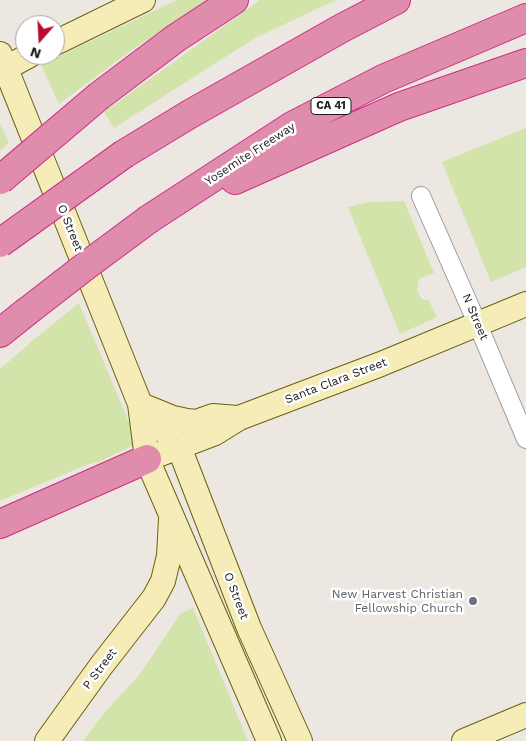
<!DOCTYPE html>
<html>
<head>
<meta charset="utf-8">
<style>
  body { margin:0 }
  #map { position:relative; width:526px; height:741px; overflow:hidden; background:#ede7e2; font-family:"Work Sans",sans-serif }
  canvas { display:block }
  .north { position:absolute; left:15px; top:15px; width:50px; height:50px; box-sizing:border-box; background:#fff; border:1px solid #a4a4a4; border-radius:50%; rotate:199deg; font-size:14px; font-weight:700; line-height:20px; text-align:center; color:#1c1c1c }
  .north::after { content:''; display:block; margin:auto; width:18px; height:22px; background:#bb0c2f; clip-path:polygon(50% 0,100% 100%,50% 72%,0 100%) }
</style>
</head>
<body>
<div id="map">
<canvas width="526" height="741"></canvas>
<div class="north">N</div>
</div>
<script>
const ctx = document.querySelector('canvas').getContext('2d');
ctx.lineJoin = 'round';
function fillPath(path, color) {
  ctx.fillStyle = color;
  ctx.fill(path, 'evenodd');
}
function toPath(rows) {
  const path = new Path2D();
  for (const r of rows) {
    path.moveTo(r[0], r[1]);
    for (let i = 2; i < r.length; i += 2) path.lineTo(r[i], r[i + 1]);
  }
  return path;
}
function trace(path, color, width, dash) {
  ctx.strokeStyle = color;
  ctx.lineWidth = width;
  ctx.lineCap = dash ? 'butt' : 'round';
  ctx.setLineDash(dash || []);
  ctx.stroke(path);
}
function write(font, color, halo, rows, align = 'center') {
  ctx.font = font + ' "Work Sans",sans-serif';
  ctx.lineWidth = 5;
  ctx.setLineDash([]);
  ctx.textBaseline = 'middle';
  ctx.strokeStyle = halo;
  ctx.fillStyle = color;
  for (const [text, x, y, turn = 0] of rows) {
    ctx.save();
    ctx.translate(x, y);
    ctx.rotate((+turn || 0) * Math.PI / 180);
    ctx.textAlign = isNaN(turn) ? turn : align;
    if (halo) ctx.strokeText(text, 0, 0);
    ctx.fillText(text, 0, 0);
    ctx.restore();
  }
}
const grass = toPath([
  [177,0,207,0,129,52,59,104,41,65],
  [260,0,336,0,255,38,114,128,104,112],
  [0,124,9,143,0,151],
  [526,128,526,267,491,282,442,162],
  [404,201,434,273,419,279,417,291,422,299,429,301,437,317,400,334,348,207,369,202],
  [79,303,136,439,136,444,99,462,89,464,0,501,0,369,37,337],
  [193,608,248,741,83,741,104,713,140,674,181,613]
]);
const street = toPath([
  [421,196,478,325,526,439]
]);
const secondary = toPath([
  [55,43,143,0],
  [0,54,140,404,147,459,269,741],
  [6,68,30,55],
  [140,404,179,447,249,628,300,741],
  [146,407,173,418,187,421,196,422,213,416,237,418],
  [147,459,215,433,239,418,381,364,526,304],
  [47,741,101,666,154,598,163,581,169,556,171,519],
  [464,741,526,715]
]);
const highway = toPath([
  [99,96,176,38,234,0],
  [124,154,190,114,342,28,396,0],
  [235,180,399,107,526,63],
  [149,219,292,126,383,79,526,18],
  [0,333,25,313],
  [0,524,147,459]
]);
const highwayBridge = toPath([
  [0,180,99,96],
  [0,243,124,154],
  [25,313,87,265,149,219]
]);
const markers = [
  [473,601,5,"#6b7280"]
];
const shields = [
  [331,106,40]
];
const shieldNames = [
  ["CA 41",331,106]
];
const streetNames = [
  ["Yosemite Freeway",250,154,-33],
  ["O Street",70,228,68],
  ["N Street",475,317,67],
  ["Santa Clara Street",336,381,-21],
  ["O Street",236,596,69],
  ["P Street",100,669,-53]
];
const worshipNames = [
  ["New Harvest Christian",463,594],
  ["Fellowship Church",463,608]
];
fillPath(grass, '#d2e4aa');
trace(street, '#9d9d9d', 20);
trace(secondary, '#6a610b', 26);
trace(highway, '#cb2e84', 30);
trace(street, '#fff', 18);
trace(secondary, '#f5ecb8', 24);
trace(highway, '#e08dad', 28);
trace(highwayBridge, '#cb2e84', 30, []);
trace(highwayBridge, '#e08dad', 28);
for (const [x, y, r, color] of markers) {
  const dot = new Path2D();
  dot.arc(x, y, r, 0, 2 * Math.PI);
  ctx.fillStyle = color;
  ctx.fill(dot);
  trace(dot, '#fff', 2);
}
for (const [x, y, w] of shields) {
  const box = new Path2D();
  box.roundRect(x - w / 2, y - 8.5, w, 17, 4);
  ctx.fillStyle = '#fff';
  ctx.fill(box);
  trace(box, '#1c1c1c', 1);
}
write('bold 11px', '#1c1c1c', null, shieldNames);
write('12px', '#1c1c1c', '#fff', streetNames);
write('12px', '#5b616d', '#fff', worshipNames, 'right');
</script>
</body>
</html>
